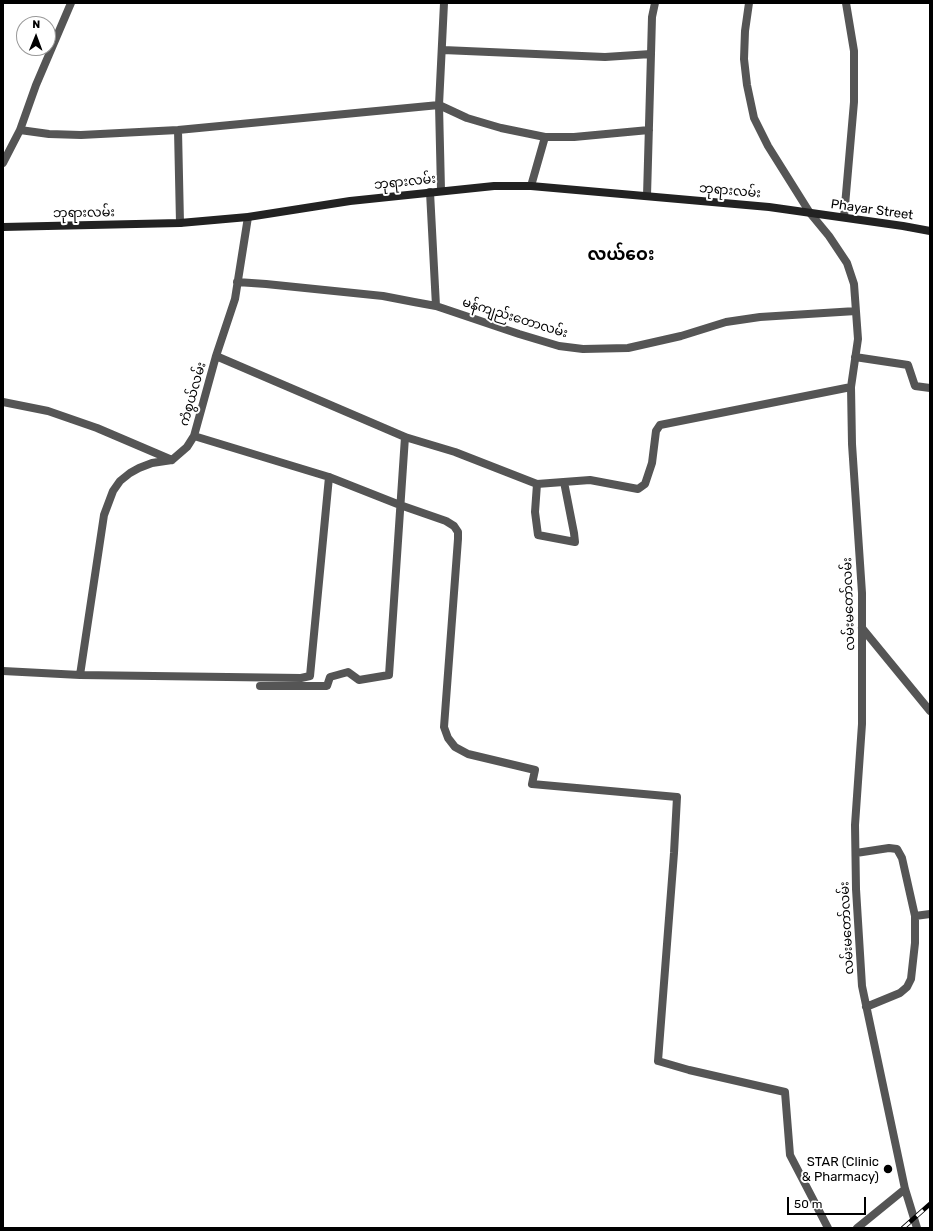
<!DOCTYPE html>
<html>
<head>
<meta charset="utf-8">
<style>
  body { margin:0 }
  #map { position:relative; width:933px; height:1231px; overflow:hidden; background:#fff; font-family:Rubik,sans-serif }
  canvas { display:block }
  .frame { position:absolute; inset:0; border:4px solid #000; pointer-events:none }
  .north { position:absolute; left:16px; top:16px; width:40px; height:40px; box-sizing:border-box; background:#fff; border:1px solid #999; border-radius:50%; rotate:1deg; font-size:11px; font-weight:700; line-height:16px; text-align:center; color:#000 }
  .north::after { content:''; display:block; margin:auto; width:14px; height:18px; background:#000; clip-path:polygon(50% 0,100% 100%,50% 72%,0 100%) }
  .scale { position:absolute; left:787px; top:1197px; width:79px; height:18px; box-sizing:border-box; border:2px solid #000; border-top:0; padding-left:5px; font-size:12px; line-height:14px; white-space:nowrap; color:#000; -webkit-text-stroke:3px #fff; paint-order:stroke }
</style>
</head>
<body>
<div id="map">
<canvas width="933" height="1231"></canvas>
<div class="frame"></div>
<div class="north">N</div>
<div class="scale">50 m</div>
</div>
<script>
const ctx = document.querySelector('canvas').getContext('2d');
ctx.lineJoin = 'round';
function toPath(rows) {
  const path = new Path2D();
  for (const r of rows) {
    path.moveTo(r[0], r[1]);
    for (let i = 2; i < r.length; i += 2) path.lineTo(r[i], r[i + 1]);
  }
  return path;
}
function trace(path, color, width, dash) {
  ctx.strokeStyle = color;
  ctx.lineWidth = width;
  ctx.lineCap = dash ? 'butt' : 'round';
  ctx.setLineDash(dash || []);
  ctx.stroke(path);
}
function write(font, color, halo, rows, align = 'center') {
  ctx.font = font + ' Rubik,"Noto Sans Myanmar",sans-serif';
  ctx.lineWidth = 4;
  ctx.setLineDash([]);
  ctx.textBaseline = 'middle';
  ctx.strokeStyle = halo;
  ctx.fillStyle = color;
  for (const [text, x, y, turn = 0] of rows) {
    ctx.save();
    ctx.translate(x, y);
    ctx.rotate((+turn || 0) * Math.PI / 180);
    ctx.textAlign = isNaN(turn) ? turn : align;
    if (halo) ctx.strokeText(text, 0, 0);
    ctx.fillText(text, 0, 0);
    ctx.restore();
  }
}
const street = toPath([
  [749,3,745,31,744,59,747,85,754,118,768,146,810,213,829,236,847,263,854,284,858,339,851,387,852,444,862,593,862,724,855,825,856,889,862,986,905,1189,917,1228],
  [443,50,605,57,651,54],
  [20,130,49,134,81,135,178,130,439,105,467,118,501,128,545,137,574,137,649,130],
  [178,130,180,223],
  [3,163,20,130,36,85,71,3],
  [531,186,545,137],
  [441,190,439,105,444,3],
  [430,192,436,306],
  [647,196,651,54,652,17,655,3],
  [844,217,854,102,854,51,846,3],
  [237,282,266,284,383,296,414,302,436,306,519,334,559,346,583,349,628,348,681,336,726,322,760,317,856,311],
  [216,356,405,437,455,452,537,484,590,480,638,489,645,484,652,463,656,431,660,425,851,387],
  [855,357,908,365,915,386,930,388],
  [3,402,48,411,97,428,172,460],
  [194,436,329,477,400,505,446,521,454,526,458,532,458,539,444,727,448,738,455,747,468,754,535,770,532,784,677,797,674,853,658,1061,689,1070,785,1092,790,1155,828,1228],
  [537,484,535,512,538,535,575,542,574,533,564,482],
  [862,628,930,711],
  [3,671,80,675,301,678,310,676,329,477],
  [80,675,104,515,113,491,120,481,130,473,139,468,152,463,172,460,187,447,194,436,216,356,235,299,248,217],
  [260,686,327,686,330,677,348,672,359,680,389,675,405,437],
  [856,853,889,848,897,849,902,858,915,916,915,943,911,979,907,987,900,993,866,1007],
  [915,916,930,914],
  [857,1228,905,1189]
]);
const secondary = toPath([
  [3,227,180,223,248,217,350,201,494,186,531,186,769,207,903,226,930,231]
]);
const rail = toPath([
  [903,1228,930,1204]
]);
const markers = [
  [888,1169,5,"#000"]
];
const streetNames = [
  ["ဘုရားလမ်း",405,182,-6],
  ["ဘုရားလမ်း",730,191,5],
  ["Phayar Street",872,210,8],
  ["ဘုရားလမ်း",84,213,-1],
  ["မန်ကျည်းတောလမ်း",515,318,17],
  ["ကံစွယ်လမ်း",193,394,-74],
  ["လမ်းမတော်လမ်း",849,604,-92],
  ["လမ်းမတော်လမ်း",847,928,-93]
];
const poiNames = [
  ["STAR (Clinic",879,1162],
  ["& Pharmacy)",879,1177]
];
const districtNames = [
  ["လယ်ဝေး",621,255]
];
trace(street, '#555', 8);
trace(secondary, '#222', 8);
trace(rail, '#000', 4.5);
trace(rail, '#fff', 3, [9]);
for (const [x, y, r, color] of markers) {
  const dot = new Path2D();
  dot.arc(x, y, r, 0, 2 * Math.PI);
  ctx.fillStyle = color;
  ctx.fill(dot);
  trace(dot, '#fff', 1.5);
}
write('13px', '#000', '#fff', streetNames);
write('13px', '#000', '#fff', poiNames, 'right');
write('bold 17px', '#000', '#fff', districtNames);
</script>
</body>
</html>
